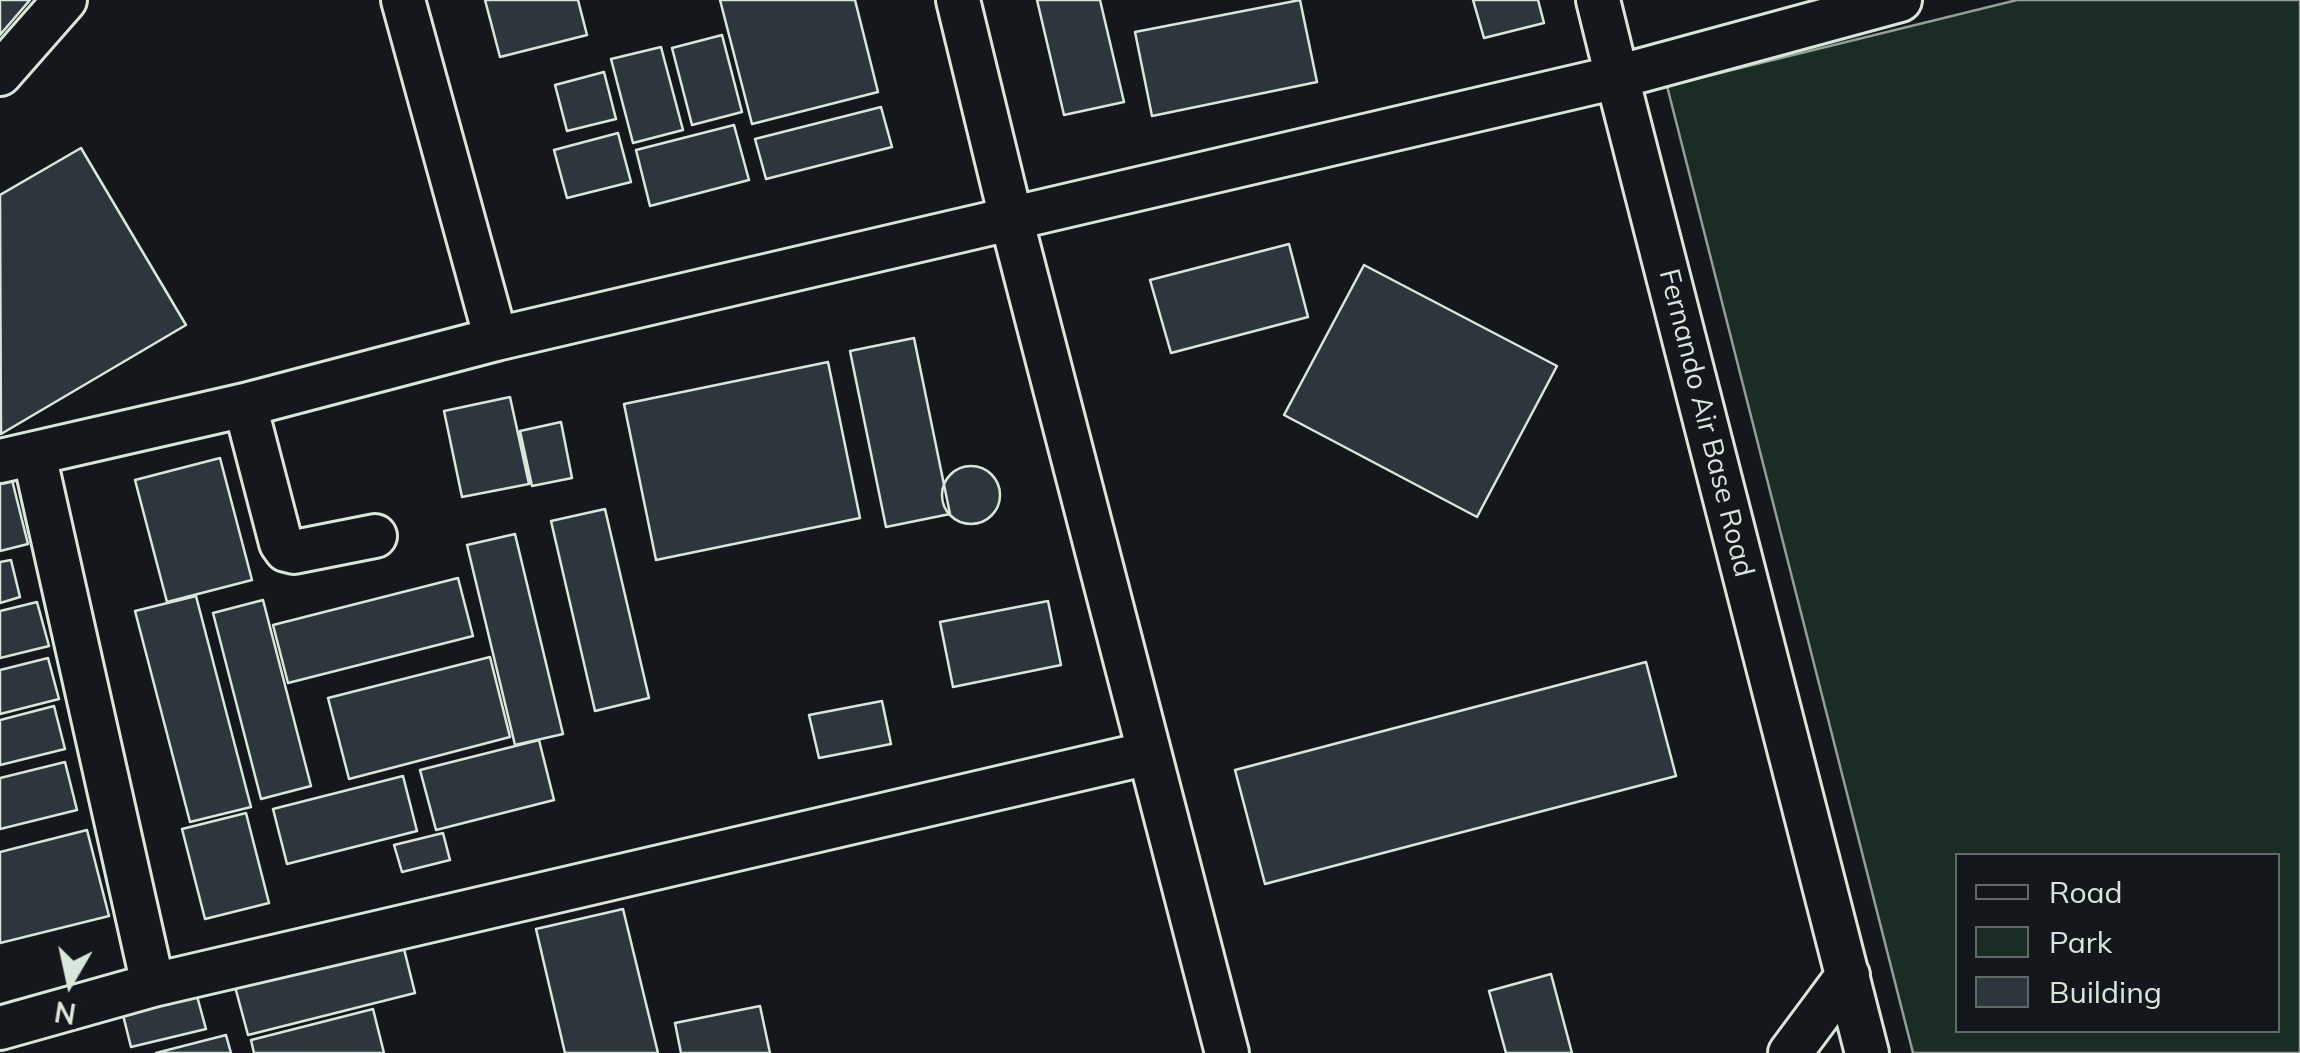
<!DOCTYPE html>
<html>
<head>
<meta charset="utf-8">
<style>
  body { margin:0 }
  #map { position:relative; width:2300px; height:1053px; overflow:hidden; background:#14181c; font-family:Mulish,sans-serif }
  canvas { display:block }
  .legend { position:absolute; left:1955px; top:853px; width:325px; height:180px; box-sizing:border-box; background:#14181c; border:2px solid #626a69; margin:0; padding:12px 18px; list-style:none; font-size:30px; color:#d8e6dc }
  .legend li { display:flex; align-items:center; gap:20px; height:50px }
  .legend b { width:50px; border:2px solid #626a69 }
  .north { position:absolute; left:20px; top:933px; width:100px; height:100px; -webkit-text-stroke:8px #14181c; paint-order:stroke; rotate:189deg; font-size:28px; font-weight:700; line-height:40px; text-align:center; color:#d8e6dc }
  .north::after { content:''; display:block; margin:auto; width:35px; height:45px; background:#d8e6dc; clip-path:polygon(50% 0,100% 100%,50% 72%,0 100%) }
</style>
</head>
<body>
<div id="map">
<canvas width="2300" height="1053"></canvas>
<ul class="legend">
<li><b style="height:12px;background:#14181c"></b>Road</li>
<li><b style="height:28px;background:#1a2d24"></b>Park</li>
<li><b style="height:28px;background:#2c363c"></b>Building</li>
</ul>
<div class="north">N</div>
</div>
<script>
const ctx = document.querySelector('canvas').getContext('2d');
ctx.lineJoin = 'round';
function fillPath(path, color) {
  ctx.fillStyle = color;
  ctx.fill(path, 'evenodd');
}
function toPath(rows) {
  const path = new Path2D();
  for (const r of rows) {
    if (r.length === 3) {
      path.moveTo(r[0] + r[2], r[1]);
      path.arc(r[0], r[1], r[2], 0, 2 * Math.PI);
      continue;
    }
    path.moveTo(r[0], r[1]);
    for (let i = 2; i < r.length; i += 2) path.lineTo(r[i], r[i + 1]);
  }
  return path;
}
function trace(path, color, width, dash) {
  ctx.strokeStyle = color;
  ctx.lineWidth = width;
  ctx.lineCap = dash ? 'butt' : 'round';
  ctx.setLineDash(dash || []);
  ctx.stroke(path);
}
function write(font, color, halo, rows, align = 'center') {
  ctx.font = font + ' Mulish,sans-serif';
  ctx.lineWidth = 8;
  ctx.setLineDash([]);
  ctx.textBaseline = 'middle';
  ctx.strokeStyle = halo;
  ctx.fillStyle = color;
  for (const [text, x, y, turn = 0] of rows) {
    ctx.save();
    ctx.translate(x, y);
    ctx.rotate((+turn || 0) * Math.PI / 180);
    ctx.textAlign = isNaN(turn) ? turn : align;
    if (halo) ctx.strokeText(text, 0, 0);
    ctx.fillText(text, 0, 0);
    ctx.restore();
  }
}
const green = toPath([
  [2017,0,2300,0,2300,1053,1913,1053,1667,86,2017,0],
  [1958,856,2278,856,2278,1030,1958,1030,1958,856]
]);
const building = toPath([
  [0,0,30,0,0,35,0,0],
  [485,0,578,0,587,35,500,57,485,0],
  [720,0,855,0,878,92,752,124,720,0],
  [1037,0,1100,0,1124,102,1064,115,1037,0],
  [1300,0,1317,82,1152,116,1135,32,1300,0],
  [1473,0,1538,0,1544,23,1484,38,1473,0],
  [722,35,742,112,692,125,672,48,722,35],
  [661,47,683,130,633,143,611,59,661,47],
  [604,72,616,119,567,131,555,85,604,72],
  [881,107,892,147,766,179,755,139,881,107],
  [734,125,749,180,650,206,636,150,734,125],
  [618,133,631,182,567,198,554,150,618,133],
  [81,148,186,325,1,434,0,195,81,148],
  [1289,244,1308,317,1171,353,1150,280,1289,244],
  [1364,265,1557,366,1477,517,1284,415,1364,265],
  [914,338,950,514,886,527,850,351,914,338],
  [828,362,860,518,656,560,624,404,828,362],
  [510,397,529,484,462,497,444,411,510,397],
  [561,422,572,478,532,486,520,431,561,422],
  [220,458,252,580,167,602,135,480,220,458],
  [971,495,29],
  [9,468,28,544,0,551,0,471,9,468],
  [605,509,649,698,595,711,551,521,605,509],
  [515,534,563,734,515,745,467,545,515,534],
  [11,560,20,597,0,603,0,562,11,560],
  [458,578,473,636,288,683,273,625,458,578],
  [196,596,251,807,190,822,135,611,196,596],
  [263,600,311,786,261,799,213,613,263,600],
  [1048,601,1061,665,953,687,940,622,1048,601],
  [37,602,49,646,0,658,0,611,37,602],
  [490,657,510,737,349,779,328,698,490,657],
  [48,658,59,699,0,714,0,670,48,658],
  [1646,662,1676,776,1265,884,1235,770,1646,662],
  [882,701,891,744,819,758,809,715,882,701],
  [54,706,65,749,0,765,0,720,54,706],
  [539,740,554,800,436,830,420,770,539,740],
  [65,762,77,810,0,829,0,778,65,762],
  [403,776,417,831,287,864,273,809,403,776],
  [246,813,269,903,205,919,182,829,246,813],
  [87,830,109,916,0,943,0,852,87,830],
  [443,833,450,860,402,872,394,845,443,833],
  [623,909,658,1053,565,1053,536,929,623,909],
  [402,941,415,993,248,1035,234,983,402,941],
  [1551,974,1572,1053,1506,1053,1489,991,1551,974],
  [197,996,206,1029,131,1047,123,1015,197,996],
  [760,1006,770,1053,681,1053,675,1023,760,1006],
  [373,1009,384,1053,254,1053,251,1040,373,1009],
  [226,1035,231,1053,156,1053,226,1035]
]);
const minor = toPath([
  [403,0,496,339],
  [958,0,1011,218,1227,1053],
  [0,74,65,0],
  [245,405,281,543,286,550,294,552,375,536],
  [34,454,153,985],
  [0,461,245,405,496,339,1617,77,1598,0],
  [0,1028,153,985,1149,753],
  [1790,1053,1848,975],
  [1867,1053,1617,77,1900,0]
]);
const streetNames = [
  ["Fernando Air Base Road",1706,423,76]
];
fillPath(green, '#1a2d24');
trace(green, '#939e99', 2.5);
fillPath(building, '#2c363c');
trace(building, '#d8e6dc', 2.5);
trace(minor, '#d8e6dc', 48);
trace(minor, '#14181c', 42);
write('28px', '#d8e6dc', '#14181c', streetNames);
</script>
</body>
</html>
